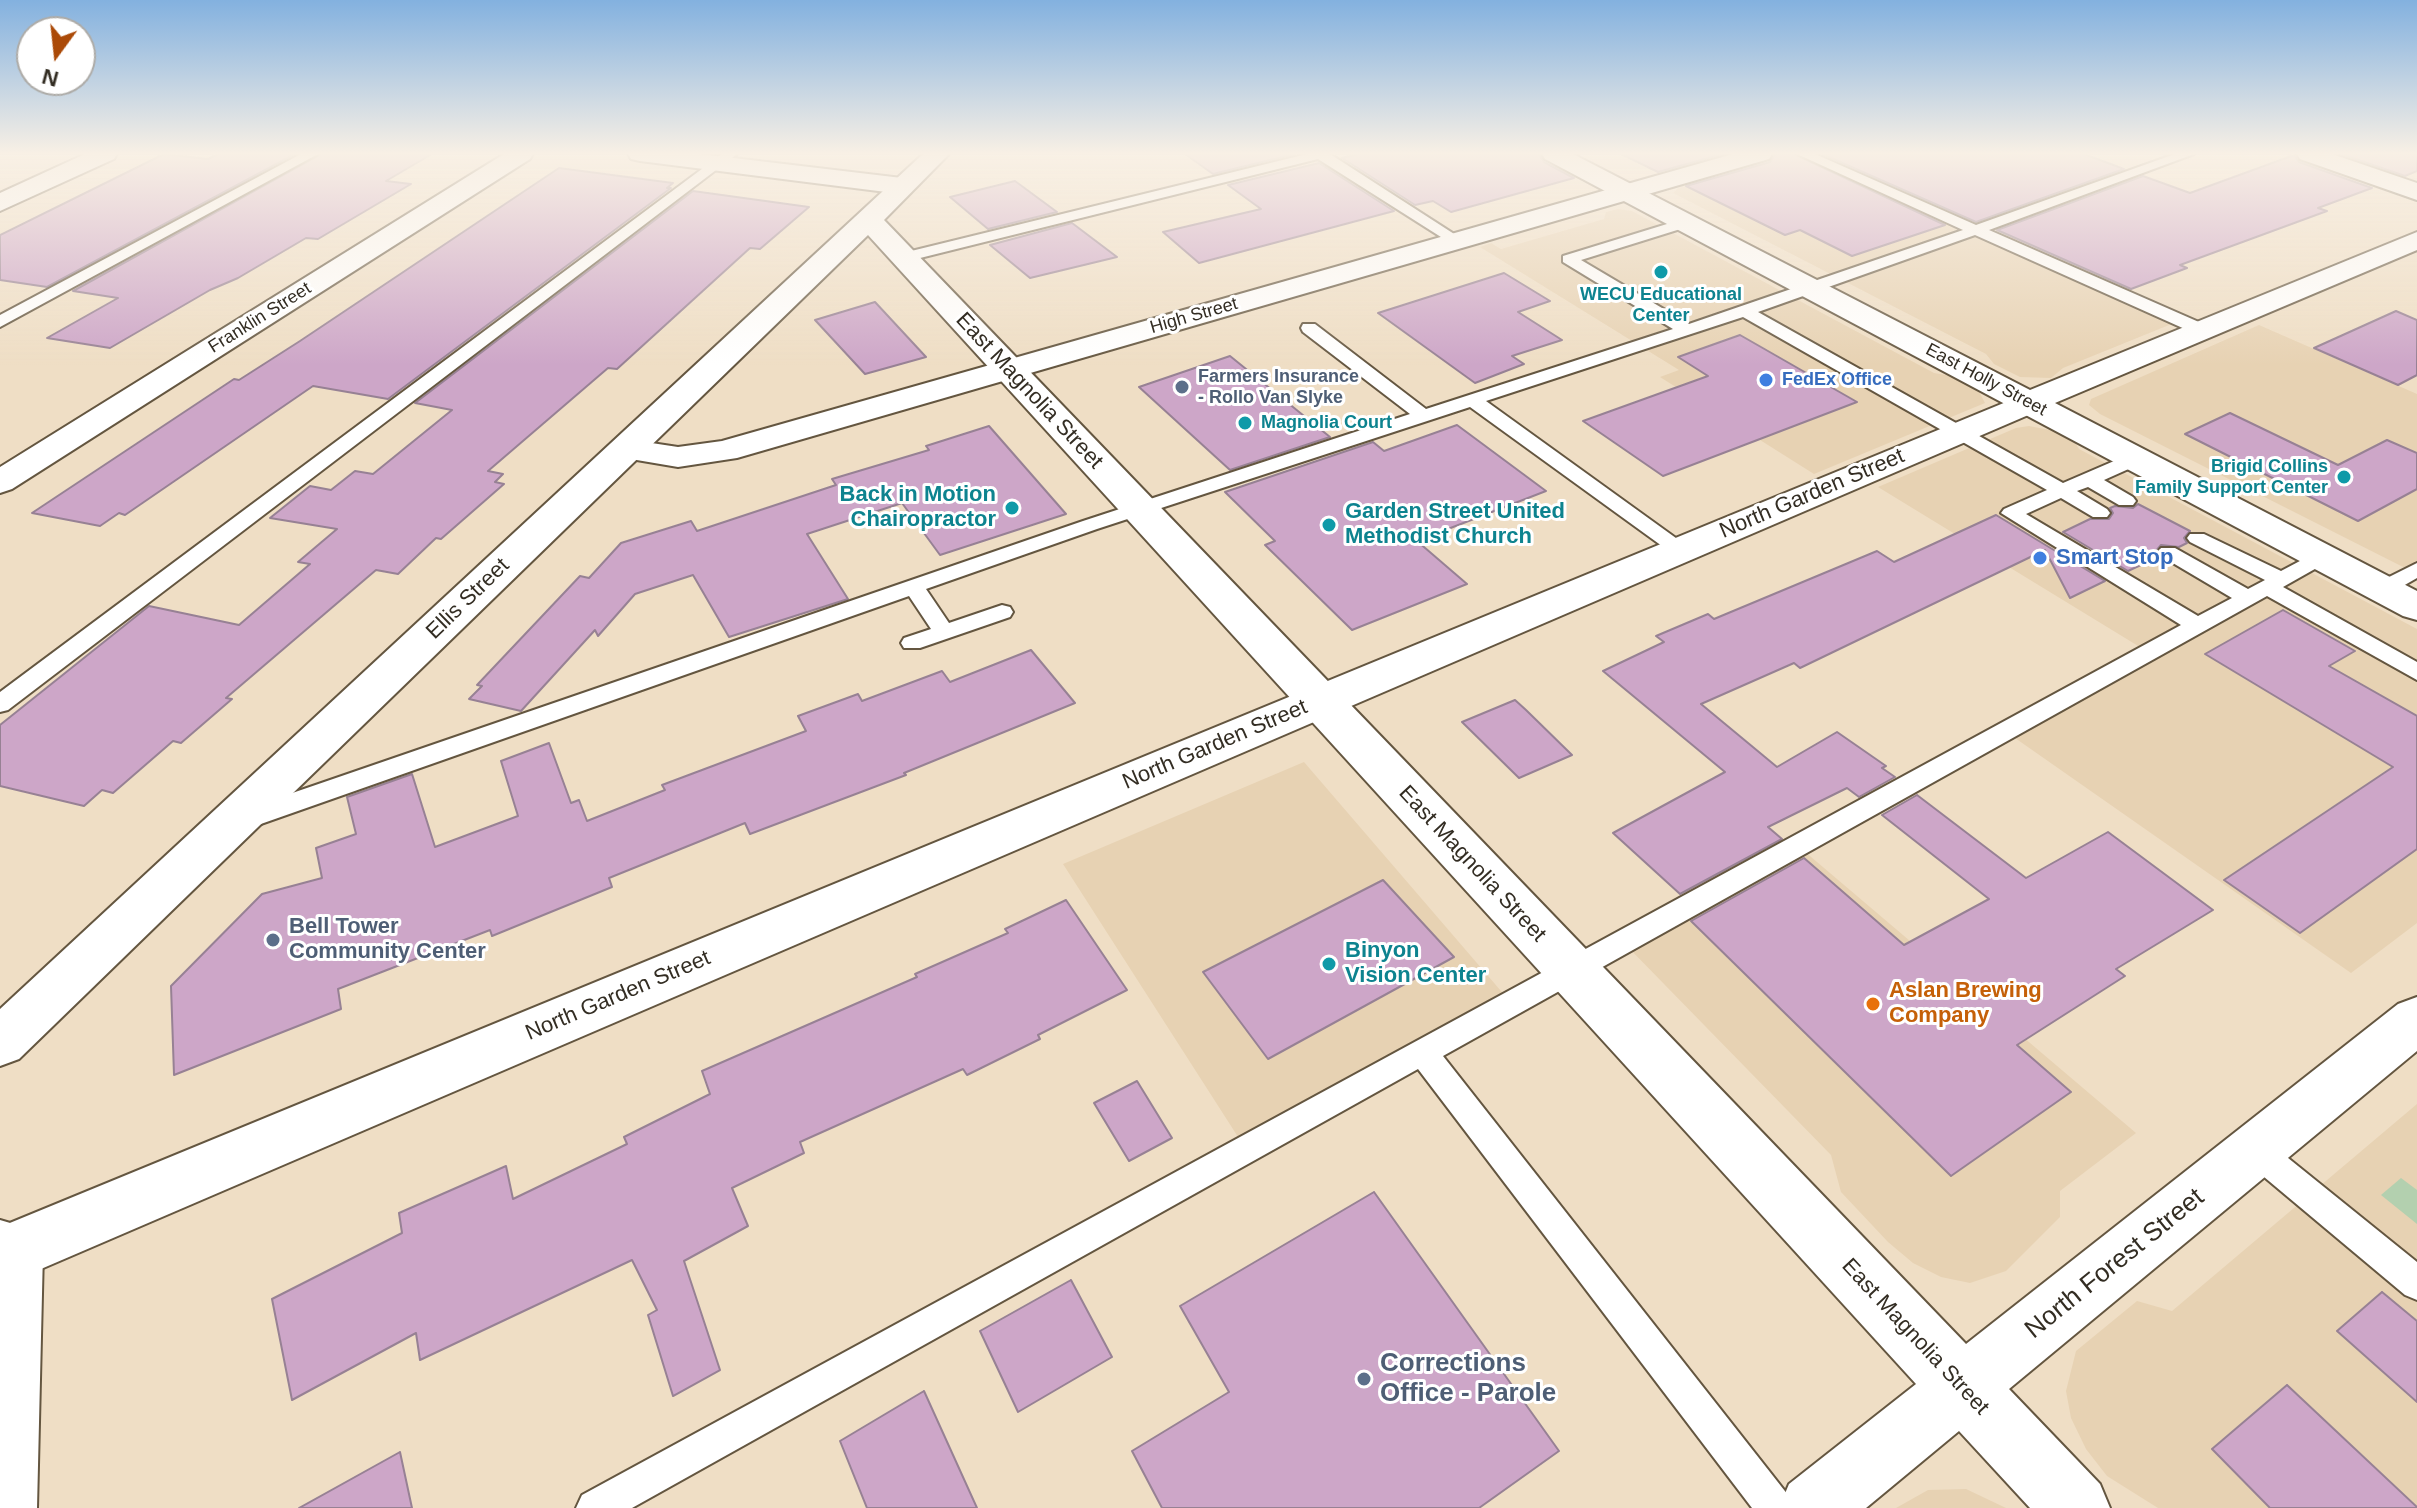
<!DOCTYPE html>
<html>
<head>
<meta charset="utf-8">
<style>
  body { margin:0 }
  #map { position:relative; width:2417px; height:1508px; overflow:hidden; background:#efdec5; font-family:Helvetica,sans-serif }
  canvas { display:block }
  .north { position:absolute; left:16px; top:16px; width:80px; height:80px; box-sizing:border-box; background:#fff; border:2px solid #adaba7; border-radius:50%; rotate:195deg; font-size:22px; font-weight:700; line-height:32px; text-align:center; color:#332d23 }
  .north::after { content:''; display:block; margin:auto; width:28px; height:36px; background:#ab4a08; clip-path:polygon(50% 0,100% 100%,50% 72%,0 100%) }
</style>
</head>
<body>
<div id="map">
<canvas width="2417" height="1508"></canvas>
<div class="north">N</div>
</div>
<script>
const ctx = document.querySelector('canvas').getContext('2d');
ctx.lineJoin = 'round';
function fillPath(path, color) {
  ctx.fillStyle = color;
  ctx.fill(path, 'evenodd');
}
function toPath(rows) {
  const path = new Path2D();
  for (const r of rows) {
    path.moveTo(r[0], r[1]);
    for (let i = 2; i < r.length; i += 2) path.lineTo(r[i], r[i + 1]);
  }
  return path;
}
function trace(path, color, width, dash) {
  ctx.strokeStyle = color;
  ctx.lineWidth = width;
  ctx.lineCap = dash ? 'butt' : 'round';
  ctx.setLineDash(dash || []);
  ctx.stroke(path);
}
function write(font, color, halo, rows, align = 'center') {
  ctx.font = font + ' Helvetica,sans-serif';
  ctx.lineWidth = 6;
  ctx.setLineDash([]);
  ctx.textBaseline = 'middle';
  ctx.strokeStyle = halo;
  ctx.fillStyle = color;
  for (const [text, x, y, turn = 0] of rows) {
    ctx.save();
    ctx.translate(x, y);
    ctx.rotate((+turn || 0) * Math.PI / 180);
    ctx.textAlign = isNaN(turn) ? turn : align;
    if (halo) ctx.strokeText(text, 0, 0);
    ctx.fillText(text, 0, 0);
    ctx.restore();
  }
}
const built = toPath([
  [1800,154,1813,154,2184,319,2063,368,2051,378,2020,377,1994,364,1986,354,1673,193,1678,188],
  [1618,209,1632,211,1934,373,1957,377,1976,386,1985,403,1814,474,1660,377,1679,370,1480,247,1491,243,1501,249,1604,219,1606,212],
  [2259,325,2417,394,2417,574,2100,414,2089,405,2091,399],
  [2029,426,2060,432,2073,439,2079,449,2417,629,2417,923,2351,973,2005,731,2148,652,1878,487,2016,428],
  [1304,762,1507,998,1240,1140,1063,864],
  [1797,845,2136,1133,2060,1191,2060,1217,2006,1271,1970,1283,1941,1277,1913,1263,1888,1242,1841,1192,1831,1155,1623,942],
  [2417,1104,2417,1508,2158,1508,2107,1476,2086,1449,2071,1418,2066,1391,2076,1351,2137,1301,2172,1311],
  [1966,1489,2006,1508,1896,1508,1928,1490]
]);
const green = toPath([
  [2401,1178,2417,1190,2417,1224,2381,1195]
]);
const building = toPath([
  [164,154,208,159,218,154,295,154,47,287,0,280,0,235,164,154],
  [321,154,432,154,386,181,411,184,318,239,306,238,238,278,210,290,110,348,47,338,118,298,73,291,321,154],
  [1185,154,1295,154,1213,174,1185,154],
  [1358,154,1539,154,1544,162,1574,178,1451,212,1433,201,1415,205,1342,158,1358,154],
  [1621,154,1723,154,1658,172,1621,154],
  [1775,154,1794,154,1945,225,1852,256,1800,230,1785,235,1686,186,1770,162,1775,154],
  [1822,154,2084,154,2124,169,1976,222,1822,154],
  [2341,154,2417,154,2417,171,2405,176,2341,154],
  [2294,155,2299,162,2372,188,2318,208,2327,211,2180,265,2187,268,2131,289,1997,230,2143,176,2190,193,2294,155],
  [1319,163,1394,211,1199,263,1163,232,1261,209,1228,185,1319,163],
  [559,168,673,183,667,188,671,188,388,399,313,386,125,515,119,513,100,526,32,513,234,379,239,380,300,341,559,168],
  [1015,181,1057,212,988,229,950,197,1015,181],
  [693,191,809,207,760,249,750,248,617,369,608,368,488,471,503,474,495,482,504,484,441,539,436,538,398,574,376,570,226,698,232,699,181,743,173,741,113,793,102,790,84,806,0,786,0,725,149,606,239,625,310,564,298,562,337,529,270,518,310,486,331,490,355,471,373,474,452,410,415,403,693,191],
  [1072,223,1117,257,1030,278,990,245,1072,223],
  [1504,273,1550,301,1518,312,1562,340,1512,356,1524,364,1475,383,1378,313,1504,273],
  [875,302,926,357,865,374,815,320,875,302],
  [2396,311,2417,320,2417,375,2398,385,2314,348,2396,311],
  [1740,335,1857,402,1663,476,1583,421,1708,376,1678,357,1740,335],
  [1230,356,1330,437,1230,470,1139,387,1230,356],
  [2230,413,2338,465,2387,440,2417,453,2417,489,2358,521,2185,434,2230,413],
  [1457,425,1546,491,1417,541,1467,584,1352,630,1265,545,1275,541,1225,492,1373,442,1384,451,1457,425],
  [989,426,1066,514,940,555,902,503,807,534,848,599,729,637,693,575,635,594,598,636,595,630,521,711,469,699,482,686,477,685,580,576,589,578,621,543,691,521,697,531,836,485,832,479,929,450,926,446,989,426],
  [2138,504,2190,531,2184,538,2187,543,2179,547,2161,545,2155,552,2158,557,2128,571,2063,532,2090,519,2109,519,2113,513,2110,508,2115,506,2133,508,2138,504],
  [1996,515,2105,581,2070,598,2045,550,1800,668,1794,663,1701,704,1777,767,1837,732,1886,766,1882,768,1895,777,1859,797,1847,788,1768,827,1782,839,1680,894,1613,833,1725,772,1603,671,1664,642,1656,636,1708,614,1714,619,1877,551,1894,562,1996,515],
  [2283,610,2355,651,2329,666,2417,716,2417,849,2300,933,2224,880,2393,767,2205,654,2283,610],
  [1031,650,1075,703,904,773,906,775,750,834,745,823,609,878,612,887,492,936,490,930,338,989,341,1009,174,1075,171,986,262,894,322,878,316,848,356,834,347,797,412,774,435,847,518,816,501,761,549,743,571,803,579,800,587,821,665,790,662,785,806,731,798,716,858,694,862,701,942,671,950,682,1031,650],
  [1515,700,1526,710,1572,755,1519,778,1462,722,1515,700],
  [1917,795,2026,878,2108,832,2213,910,2116,969,2125,976,2017,1045,2071,1092,1951,1176,1691,921,1804,858,1904,945,1989,899,1882,815,1917,795],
  [1383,880,1454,957,1268,1059,1203,972,1383,880],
  [1066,900,1127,990,1038,1035,1040,1039,967,1075,963,1069,800,1142,804,1153,732,1188,748,1226,684,1261,720,1370,673,1396,648,1315,657,1310,632,1260,420,1360,416,1333,292,1400,272,1299,402,1233,399,1213,506,1166,513,1199,627,1144,624,1137,710,1094,702,1071,917,977,915,974,1008,933,1005,929,1066,900],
  [1137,1081,1172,1138,1129,1161,1094,1103,1137,1081],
  [1374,1192,1559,1451,1479,1508,1162,1508,1132,1451,1229,1392,1180,1306,1374,1192],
  [1071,1280,1112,1357,1018,1412,980,1331,1071,1280],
  [2382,1292,2417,1321,2417,1402,2337,1331,2382,1292],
  [2287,1385,2417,1507,2417,1508,2270,1508,2212,1449,2287,1385],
  [924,1391,977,1508,867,1508,840,1441,924,1391],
  [400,1452,412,1508,299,1508,400,1452]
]);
const lane = toPath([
  [301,154,318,154,0,327,0,315,301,154],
  [722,154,737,154,8,710,0,712,0,692,722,154],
  [1307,154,1330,154,1465,241,1462,244,1452,244,1318,159,904,262,896,257,899,254,1307,154],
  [1797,154,1815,154,1976,225,2175,154,2194,154,1989,230,2208,326,2210,330,2208,334,2196,334,1975,235,1758,312,2063,483,2128,455,2142,455,2144,459,2142,463,2104,480,2133,497,2136,501,2133,505,2119,505,2088,487,2077,491,2107,509,2110,513,2107,517,2093,517,2061,498,2026,514,2198,616,2232,598,2161,556,2158,552,2161,548,2175,548,2248,589,2265,580,2190,542,2187,538,2190,534,2204,534,2281,571,2315,553,2329,553,2332,557,2329,561,2283,587,2417,662,2417,680,2267,596,1443,1056,1788,1495,1794,1508,1752,1508,1418,1069,632,1508,576,1508,582,1495,2181,625,2001,513,2004,509,2047,490,1743,317,1486,401,1687,546,1690,550,1687,554,1673,554,1470,407,1097,529,926,589,949,623,1002,605,1010,607,1013,612,1010,617,920,648,904,648,901,643,904,638,931,629,909,596,258,825,249,827,240,825,236,818,240,811,1083,521,1410,414,1303,332,1301,328,1303,324,1315,324,1426,409,1673,329,1563,262,1563,256,1680,220,1690,220,1690,226,1581,260,1689,324,1963,230,1797,154],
  [2417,563,2417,578,2389,594,2375,594,2371,589,2375,584,2417,563],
  [2256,1137,2267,1141,2417,1262,2417,1300,2405,1295,2245,1161,2241,1151,2245,1141,2256,1137]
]);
const street = toPath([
  [85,154,117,154,114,159,0,211,0,193,85,154],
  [504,154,533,154,530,159,12,489,0,493,0,467,504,154],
  [628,154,700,154,902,178,911,181,915,186,911,191,902,194,640,161,631,159,628,154],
  [1733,154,1772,154,1769,159,737,458,678,467,613,456,608,449,613,442,625,439,678,447,722,441,1733,154],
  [2028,393,2040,396,2044,403,2040,410,34,1272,13,1280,0,1275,0,1227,2028,393]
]);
const secondary = toPath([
  [923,154,949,154,884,220,1966,1344,2398,1004,2417,997,2417,1051,2009,1389,2100,1484,2110,1508,2030,1508,1959,1431,1866,1508,1779,1508,1789,1484,1916,1384,868,235,19,1059,0,1066,0,1009,923,154],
  [1542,154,1573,154,2030,390,2417,232,2417,250,2055,403,2417,591,2417,620,2403,616,1545,159,1542,154],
  [2297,154,2332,154,2417,183,2417,200,2300,159,2297,154],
  [0,1220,34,1230,43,1251,37,1508,0,1508,0,1220]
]);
const markers = [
  [1661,272,8,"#0f9aa8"],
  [1766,380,8,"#3f7fe0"],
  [1182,387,8,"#5c6f8a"],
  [1245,423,8,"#0f9aa8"],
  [2344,477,8,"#0f9aa8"],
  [1012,508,8,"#0f9aa8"],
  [1329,525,8,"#0f9aa8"],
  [2040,558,8,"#3f7fe0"],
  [273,940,8,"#5c6f8a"],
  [1329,964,8,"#0f9aa8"],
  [1873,1004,8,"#e8710a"],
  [1364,1379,8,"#5c6f8a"]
];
const farCulturenames = [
  ["WECU Educational",1661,295],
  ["Center",1661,316],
  ["Magnolia Court",1261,423,"left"],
  ["Brigid Collins",2328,467,"right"],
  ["Family Support Center",2328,488,"right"]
];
const farStreetnames = [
  ["High Street",1194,316,-16],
  ["Franklin Street",260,318,-32],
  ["East Holly Street",1986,380,28]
];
const farServicenames = [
  ["Farmers Insurance",1198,377],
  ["- Rollo Van Slyke",1198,398]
];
const farShopnames = [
  ["FedEx Office",1782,380]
];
const streetNames = [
  ["East Magnolia Street",1029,391,47],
  ["North Garden Street",1812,494,-23],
  ["Ellis Street",468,599,-44],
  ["North Garden Street",1215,745,-23],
  ["East Magnolia Street",1472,864,47],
  ["North Garden Street",618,996,-23],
  ["East Magnolia Street",1915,1337,47]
];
const cultureNames = [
  ["Back in Motion",996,495,"right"],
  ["Chairopractor",996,520,"right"],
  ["Garden Street United",1345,512],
  ["Methodist Church",1345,537],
  ["Binyon",1345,951],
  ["Vision Center",1345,976]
];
const shopNames = [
  ["Smart Stop",2056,558]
];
const serviceNames = [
  ["Bell Tower",289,927],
  ["Community Center",289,952]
];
const foodNames = [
  ["Aslan Brewing",1889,991],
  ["Company",1889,1016]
];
const nearStreetnames = [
  ["North Forest Street",2115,1264,-39]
];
const nearServicenames = [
  ["Corrections",1380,1364],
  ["Office - Parole",1380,1394]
];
fillPath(built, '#e7d2b3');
fillPath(green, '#b3d0af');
fillPath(building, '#cda6c8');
trace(building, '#978194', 2);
trace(lane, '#645640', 4);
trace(street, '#645640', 4);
trace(secondary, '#645640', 4);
fillPath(lane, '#fff');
fillPath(street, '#fff');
fillPath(secondary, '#fff');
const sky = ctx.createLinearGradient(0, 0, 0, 365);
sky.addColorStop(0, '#83b1df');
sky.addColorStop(0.42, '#f8f0e5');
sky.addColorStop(1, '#f8f0e500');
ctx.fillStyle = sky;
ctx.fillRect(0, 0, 2417, 365);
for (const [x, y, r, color] of markers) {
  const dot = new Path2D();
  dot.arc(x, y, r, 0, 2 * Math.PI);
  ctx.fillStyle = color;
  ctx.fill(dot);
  trace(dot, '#fff', 3);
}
write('bold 18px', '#0d838f', '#fff', farCulturenames);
write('18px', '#332d23', '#fff', farStreetnames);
write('bold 18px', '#4e5e75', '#fff', farServicenames, 'left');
write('bold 18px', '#366cbe', '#fff', farShopnames, 'left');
write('22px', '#332d23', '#fff', streetNames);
write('bold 22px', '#0d838f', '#fff', cultureNames, 'left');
write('bold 22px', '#366cbe', '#fff', shopNames, 'left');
write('bold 22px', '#4e5e75', '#fff', serviceNames, 'left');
write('bold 22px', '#c56008', '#fff', foodNames, 'left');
write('26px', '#332d23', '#fff', nearStreetnames);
write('bold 26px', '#4e5e75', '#fff', nearServicenames, 'left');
</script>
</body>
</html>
